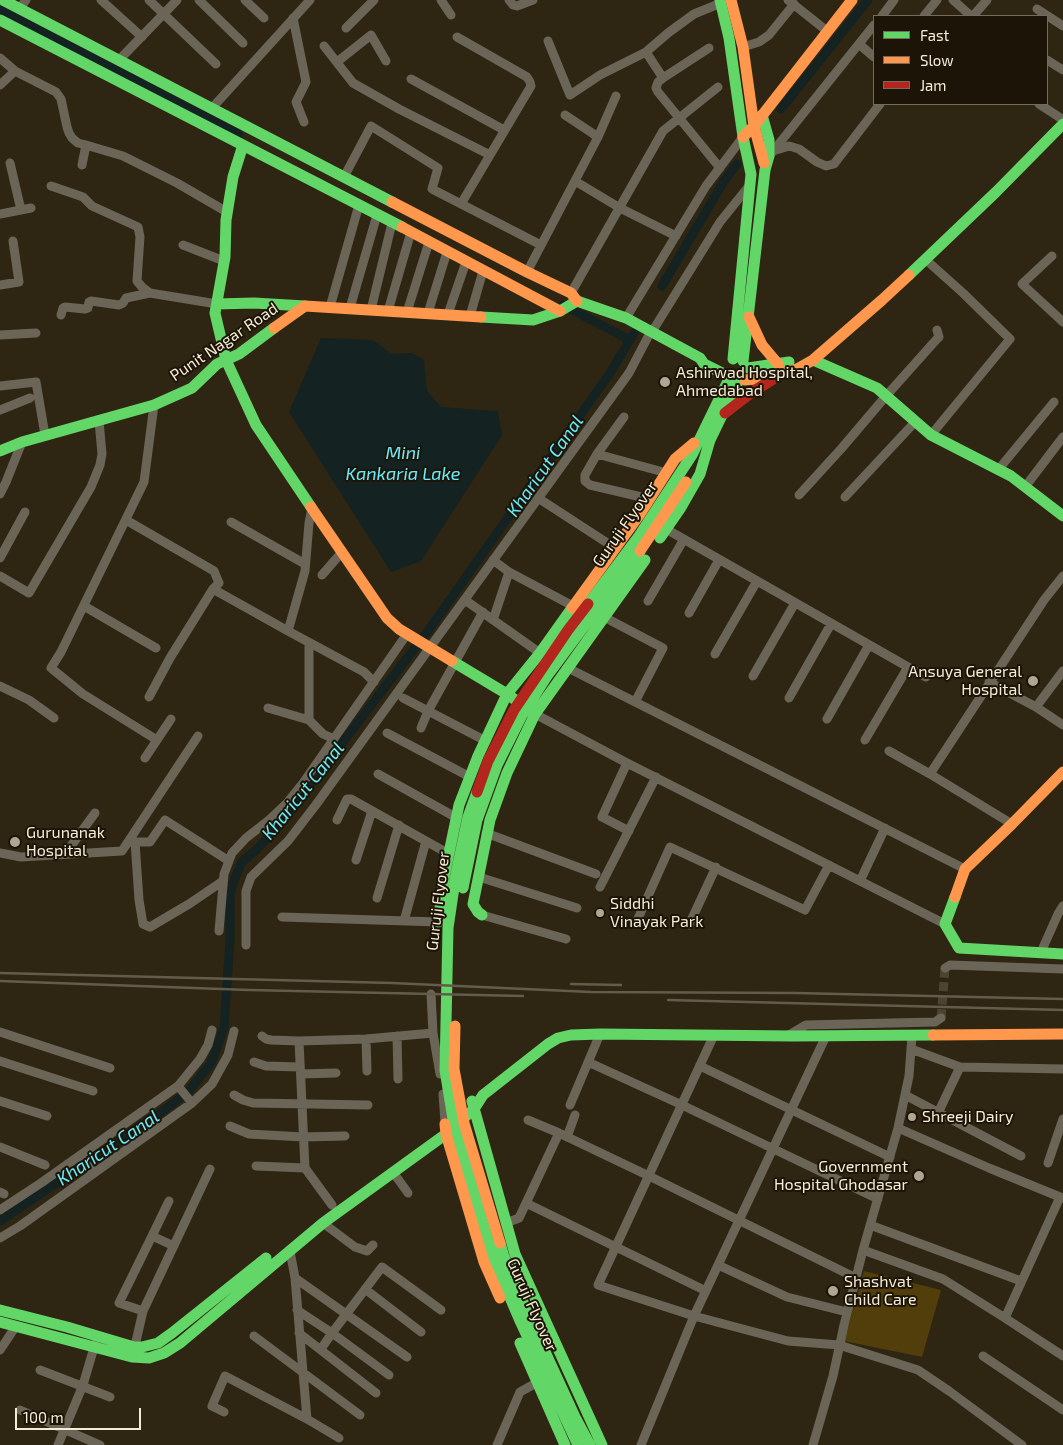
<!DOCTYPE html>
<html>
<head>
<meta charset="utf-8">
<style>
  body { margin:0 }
  #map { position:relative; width:1063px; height:1445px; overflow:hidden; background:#2e2612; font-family:"Exo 2",sans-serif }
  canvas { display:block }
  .legend { position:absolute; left:873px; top:15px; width:175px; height:90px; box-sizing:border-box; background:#1c1507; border:1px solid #736b5b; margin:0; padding:6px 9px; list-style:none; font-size:15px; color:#f5ecd8 }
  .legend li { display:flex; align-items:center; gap:10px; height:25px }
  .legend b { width:25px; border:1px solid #736b5b }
  .scale { position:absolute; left:15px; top:1408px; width:126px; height:22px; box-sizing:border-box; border:2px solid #f5ecd8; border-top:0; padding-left:6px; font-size:15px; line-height:18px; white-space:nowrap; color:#f5ecd8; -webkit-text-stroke:4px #1c1507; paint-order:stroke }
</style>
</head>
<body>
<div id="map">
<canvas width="1063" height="1445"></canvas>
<ul class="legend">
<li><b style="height:6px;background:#63d668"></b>Fast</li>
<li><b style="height:6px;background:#ff974d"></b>Slow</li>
<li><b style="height:6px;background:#b3261e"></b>Jam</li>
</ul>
<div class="scale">100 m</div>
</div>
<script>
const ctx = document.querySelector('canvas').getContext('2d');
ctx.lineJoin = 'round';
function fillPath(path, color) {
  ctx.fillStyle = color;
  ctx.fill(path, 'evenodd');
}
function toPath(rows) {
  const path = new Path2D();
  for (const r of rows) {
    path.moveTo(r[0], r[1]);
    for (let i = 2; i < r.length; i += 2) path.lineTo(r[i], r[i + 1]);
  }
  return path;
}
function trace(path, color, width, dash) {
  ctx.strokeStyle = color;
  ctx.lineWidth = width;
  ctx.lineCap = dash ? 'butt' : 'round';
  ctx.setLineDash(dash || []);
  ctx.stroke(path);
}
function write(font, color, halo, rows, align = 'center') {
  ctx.font = font + ' "Exo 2",sans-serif';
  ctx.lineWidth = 4;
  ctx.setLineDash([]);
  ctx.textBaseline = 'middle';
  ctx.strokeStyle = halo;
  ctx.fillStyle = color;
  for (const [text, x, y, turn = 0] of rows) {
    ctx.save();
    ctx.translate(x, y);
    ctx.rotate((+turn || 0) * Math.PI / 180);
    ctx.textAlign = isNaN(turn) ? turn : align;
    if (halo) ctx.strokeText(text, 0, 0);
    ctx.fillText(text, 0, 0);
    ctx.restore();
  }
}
const green = toPath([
  [864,1271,941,1290,922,1357,844,1341]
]);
const water = toPath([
  [321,338,373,340,391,354,412,353,424,360,427,391,441,407,498,411,502,435,421,561,391,572,289,412]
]);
const canal = toPath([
  [0,10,238,134],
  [781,109,868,0],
  [662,286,724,181,737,164],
  [563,305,630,340],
  [0,1221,156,1116,188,1092,211,1063,224,1028,230,940,230,895,234,880,242,862,257,849,282,822,430,628,610,373,634,333]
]);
const streetTunnel = toPath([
  [941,1018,945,968]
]);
const street = toPath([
  [101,0,142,37],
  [149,0,216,64],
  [199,0,243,43],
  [245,0,264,18],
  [441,0,451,15],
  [509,0,513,5,517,6,533,0],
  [788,0,827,31],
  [953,0,971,16],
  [19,9,26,0],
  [1037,9,1063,26],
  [882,16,894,0],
  [924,16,937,0],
  [973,16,987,0],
  [293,18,306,82,296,102,304,122],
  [346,28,374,0],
  [457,37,527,77,530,82,531,86,461,204],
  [548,41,570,95,600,75,646,52,663,78,709,48],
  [859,44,874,57],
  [324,46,353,83,399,109,490,155],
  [743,47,759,42,769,35,794,4],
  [646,52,668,33,694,14,721,3],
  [0,58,15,71,56,92,61,99,67,127,69,133,72,138,78,143,86,145],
  [119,60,177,0],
  [1047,60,1063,70],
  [337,62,371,35,386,61],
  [663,78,658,82,656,88,658,92,720,168],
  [411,79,504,130],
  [0,85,15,71],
  [1039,104,1062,119],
  [212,108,310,0],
  [565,115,598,137],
  [773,151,789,146,799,149,817,162,826,166,834,164,880,104],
  [770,155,874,25],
  [10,163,21,210],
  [82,165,86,145,123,156,177,183,227,212],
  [344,177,371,126,438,168,432,189,541,245],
  [575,181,620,208,676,236],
  [51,186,83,197,92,206,138,227,140,237,137,281,142,287,150,293],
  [0,214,31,208],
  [183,245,224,261],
  [1052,256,1022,284,1063,322],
  [925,259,963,293,1010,339,931,435],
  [527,272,598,137,616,96],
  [0,285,19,282,13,241],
  [571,293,663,131,718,87],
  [330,307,359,205],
  [350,308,377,215],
  [371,310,392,223],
  [388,311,411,232],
  [407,312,429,242],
  [428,313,447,252],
  [448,314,466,262],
  [61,315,63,308,65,307,85,309,88,308,89,302,91,301,119,305,123,303,126,298,150,293,217,304],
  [470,316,483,271],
  [626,318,706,186,743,137],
  [0,335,36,333],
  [0,386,36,382,45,435],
  [154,405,144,482,61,652,51,668,83,694,157,740],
  [0,410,30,398],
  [597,454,624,417],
  [998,470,1054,402],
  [1025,487,1063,437],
  [0,494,6,482,22,442],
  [799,495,841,449,886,396,936,340,939,337,937,330],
  [845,497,915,422],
  [538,498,615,548],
  [650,499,590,485,585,481,585,475,597,454,667,473],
  [312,508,309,523,305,571,288,631,364,672,374,682],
  [126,520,214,571,219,583,213,589],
  [231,522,305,564],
  [666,529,908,667,865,740],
  [0,558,25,512],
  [493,560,509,572],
  [322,575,342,552],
  [0,576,29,593,91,487,100,465,102,454,99,421],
  [465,600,540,653],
  [648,601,684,539],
  [84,606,156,648],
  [689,613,719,560],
  [604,617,663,648,635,702],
  [493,620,509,572,573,606],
  [309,643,309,720,323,734,334,739],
  [715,654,757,581],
  [908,667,926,677],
  [568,668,965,869],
  [753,676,795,603],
  [989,682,1036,707,1063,725],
  [0,686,29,700,54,718],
  [149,697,170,658,213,589,288,631],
  [403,698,486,741],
  [789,698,831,624],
  [1036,707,1063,671],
  [268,708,309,720],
  [535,714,627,763,945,924],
  [827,719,869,645],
  [421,728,428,711,483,612],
  [387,733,470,777],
  [889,751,930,774,1012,824],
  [145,758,171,719],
  [627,763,602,817,629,831],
  [378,774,457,818],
  [930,774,1044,600,1063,576],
  [337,820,347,799,351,799,449,854],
  [486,833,596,874],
  [131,842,150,842,165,820,229,861],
  [135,842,139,900,143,924,150,927,189,904,223,881],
  [0,853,21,857,122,851,198,736],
  [69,854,71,846,95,813],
  [356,860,372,811],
  [479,877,577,908],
  [860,881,885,828],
  [600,887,656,777],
  [377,898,399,825],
  [482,915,566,939],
  [282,917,438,922],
  [404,921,426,841],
  [636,923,670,847,805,910,829,865],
  [689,925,716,867],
  [219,931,224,874,232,853,246,838,269,820,287,803,303,783,407,634],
  [246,945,246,891,251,877,288,841,315,806,629,373,651,331,655,327,720,222,749,186],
  [1041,952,1058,914,1063,906],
  [945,968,950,965,1063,969],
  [431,994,433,1033,440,1074],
  [0,1032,110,1068],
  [714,1035,598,1285,694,1316,788,1341,839,1345,918,1370,949,1391,1022,1445],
  [789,1035,806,1025,935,1022,941,1018],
  [262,1036,266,1039,271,1040,299,1041,366,1039,433,1033],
  [397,1036,398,1079],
  [366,1039,367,1071],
  [299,1041,305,1168,332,1205],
  [911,1049,960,1067,1063,1069],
  [0,1061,93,1091],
  [254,1062,266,1066,300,1067],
  [588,1062,682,1105,878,1199],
  [700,1066,890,1157],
  [301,1074,336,1073],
  [178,1086,192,1103],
  [443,1094,445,1122],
  [234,1095,243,1100,253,1103,368,1105],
  [905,1095,1021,1156],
  [0,1101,47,1116],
  [570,1105,600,1034],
  [938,1113,960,1067],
  [528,1120,559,1133,649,1176,856,1278],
  [230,1126,249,1134,303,1137,345,1136],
  [898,1128,989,1168,1060,1197],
  [567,1137,575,1115],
  [0,1147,45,1165],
  [79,1156,94,1173],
  [1048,1163,1063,1119],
  [256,1166,305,1168],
  [393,1173,398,1179,408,1193],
  [0,1192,4,1194],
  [526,1203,706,1291],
  [0,1210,41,1183,178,1086,200,1059,208,1045,212,1030],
  [323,1223,355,1247,367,1251,373,1245],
  [506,1223,519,1218,559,1133],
  [870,1225,1021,1281],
  [152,1236,169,1201],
  [0,1238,20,1226,192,1103,212,1084,228,1055,234,1031],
  [863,1250,943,1279,1005,1318,1060,1197,1063,1198],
  [718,1265,787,1297,847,1312],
  [295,1278,407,1357],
  [365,1289,421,1332],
  [297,1310,332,1333,382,1267,441,1310],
  [143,1311,119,1303,152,1236,174,1246],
  [1005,1318,1063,1356],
  [299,1333,376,1393],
  [254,1336,360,1415],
  [321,1349,332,1333,389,1375],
  [0,1350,16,1326],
  [134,1350,143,1311,210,1169],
  [983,1356,1063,1410],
  [40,1370,110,1397],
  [20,1410,100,1445],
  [224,1412,212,1406,225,1376,307,1419,295,1278,290,1251],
  [307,1419,339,1438],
  [58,1445,83,1385,95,1344],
  [497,1445,520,1392,538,1382],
  [641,1445,694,1316,826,1036],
  [813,1445,833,1376,844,1325,863,1250,898,1128,909,1076,912,1036]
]);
const fast = toPath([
  [3,0,392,202],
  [720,0,729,38,743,137,751,174,733,359],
  [0,20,402,227],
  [243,145,233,177,226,220,225,257,215,313,226,360,256,425,311,507],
  [909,275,996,192,1063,124],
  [217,304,254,303,305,306],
  [481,317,533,320,560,311,577,301,626,318,700,358,704,364,724,374],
  [813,360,877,388,931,435,1011,476,1063,516],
  [743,361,765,170,769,156,769,140,762,115],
  [748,368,789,362],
  [0,451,22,442,154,405,192,388,217,364,239,354,274,328],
  [660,538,680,509,700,474,710,440,737,384],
  [588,604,639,536,692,455,728,381],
  [452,661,507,694,535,714],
  [477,792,468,817,456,874,448,928,445,1070,454,1125,494,1260,521,1323,578,1445],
  [463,888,477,820,497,765,522,715,547,676,640,551],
  [955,897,945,924,959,948,1063,954],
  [482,915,478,912,473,904,490,820,507,773,535,714,645,560],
  [438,922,445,872,459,805,478,756,507,694,540,653,572,608],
  [483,1095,548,1044,558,1038,571,1035,600,1034,793,1036,933,1035],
  [472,1101,515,1254,602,1445],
  [500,1243,504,1257,530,1319,575,1417,590,1445],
  [0,1310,67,1327,134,1347,142,1347,158,1343,172,1333,266,1258],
  [0,1322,132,1357,149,1358,164,1353,180,1343,323,1223,446,1134,474,1109,483,1095],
  [520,1343,565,1445]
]);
const slow = toPath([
  [731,0,743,47,754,126,764,163],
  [743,137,754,126,852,0],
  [392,202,527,272,571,293,577,301],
  [402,227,560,311],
  [749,317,762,345,778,364],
  [274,328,305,306,481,317],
  [745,380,756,379,797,369,813,360,882,300,909,275],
  [311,507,387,618,399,629,452,661],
  [640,551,686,482],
  [572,608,640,514,675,459,694,443],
  [955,897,965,869,1012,824,1063,772],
  [455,1026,454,1069,464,1123,500,1243],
  [933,1035,1063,1034],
  [445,1124,446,1134,484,1262,500,1298]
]);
const jam = toPath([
  [725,413,751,393,773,379],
  [477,792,488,761,514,710,568,630,588,604]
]);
const rail = toPath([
  [0,973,392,983,591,992,795,993,1063,999],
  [0,981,249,990,523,996],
  [571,984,621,985],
  [668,1000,1063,1010]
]);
const markers = [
  [665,382,6,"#afa793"],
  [1033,681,6,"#afa793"],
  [15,842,6,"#afa793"],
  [600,913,5,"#afa793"],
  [912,1117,5,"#afa793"],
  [919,1176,6,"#afa793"],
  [833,1291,6,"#afa793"]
];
const streetNames = [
  ["Punit Nagar Road",224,342,-34],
  ["Guruji Flyover",625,524,-55],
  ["Guruji Flyover",438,901,-83],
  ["Guruji Flyover",532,1305,66]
];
const poiNames = [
  ["Ashirwad Hospital,",676,373],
  ["Ahmedabad",676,391],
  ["Ansuya General",1022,672,"right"],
  ["Hospital",1022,690,"right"],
  ["Gurunanak",26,833],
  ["Hospital",26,851],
  ["Siddhi",610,904],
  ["Vinayak Park",610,922],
  ["Shreeji Dairy",922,1117],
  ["Government",908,1167,"right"],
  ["Hospital Ghodasar",908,1185,"right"],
  ["Shashvat",844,1282],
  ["Child Care",844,1300]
];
const waterNames = [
  ["Mini",403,453],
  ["Kankaria Lake",403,474],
  ["Kharicut Canal",545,466,-55],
  ["Kharicut Canal",303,791,-51],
  ["Kharicut Canal",108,1148,-34]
];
fillPath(green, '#513e0a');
fillPath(water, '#142222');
trace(canal, '#142222', 9);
trace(streetTunnel, '#4c4430', 9, [9, 4.5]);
trace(street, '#6a6557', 9);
trace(fast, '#63d668', 11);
trace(slow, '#ff974d', 11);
trace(jam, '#b3261e', 11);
trace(rail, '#635c4d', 2.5);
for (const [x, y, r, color] of markers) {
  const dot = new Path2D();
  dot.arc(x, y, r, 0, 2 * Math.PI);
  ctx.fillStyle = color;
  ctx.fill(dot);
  trace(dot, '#1c1507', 2);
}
write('16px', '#f5ecd8', '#1c1507', streetNames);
write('16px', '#f5ecd8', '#1c1507', poiNames, 'left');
write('italic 18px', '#6aecfd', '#1c1507', waterNames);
</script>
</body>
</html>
